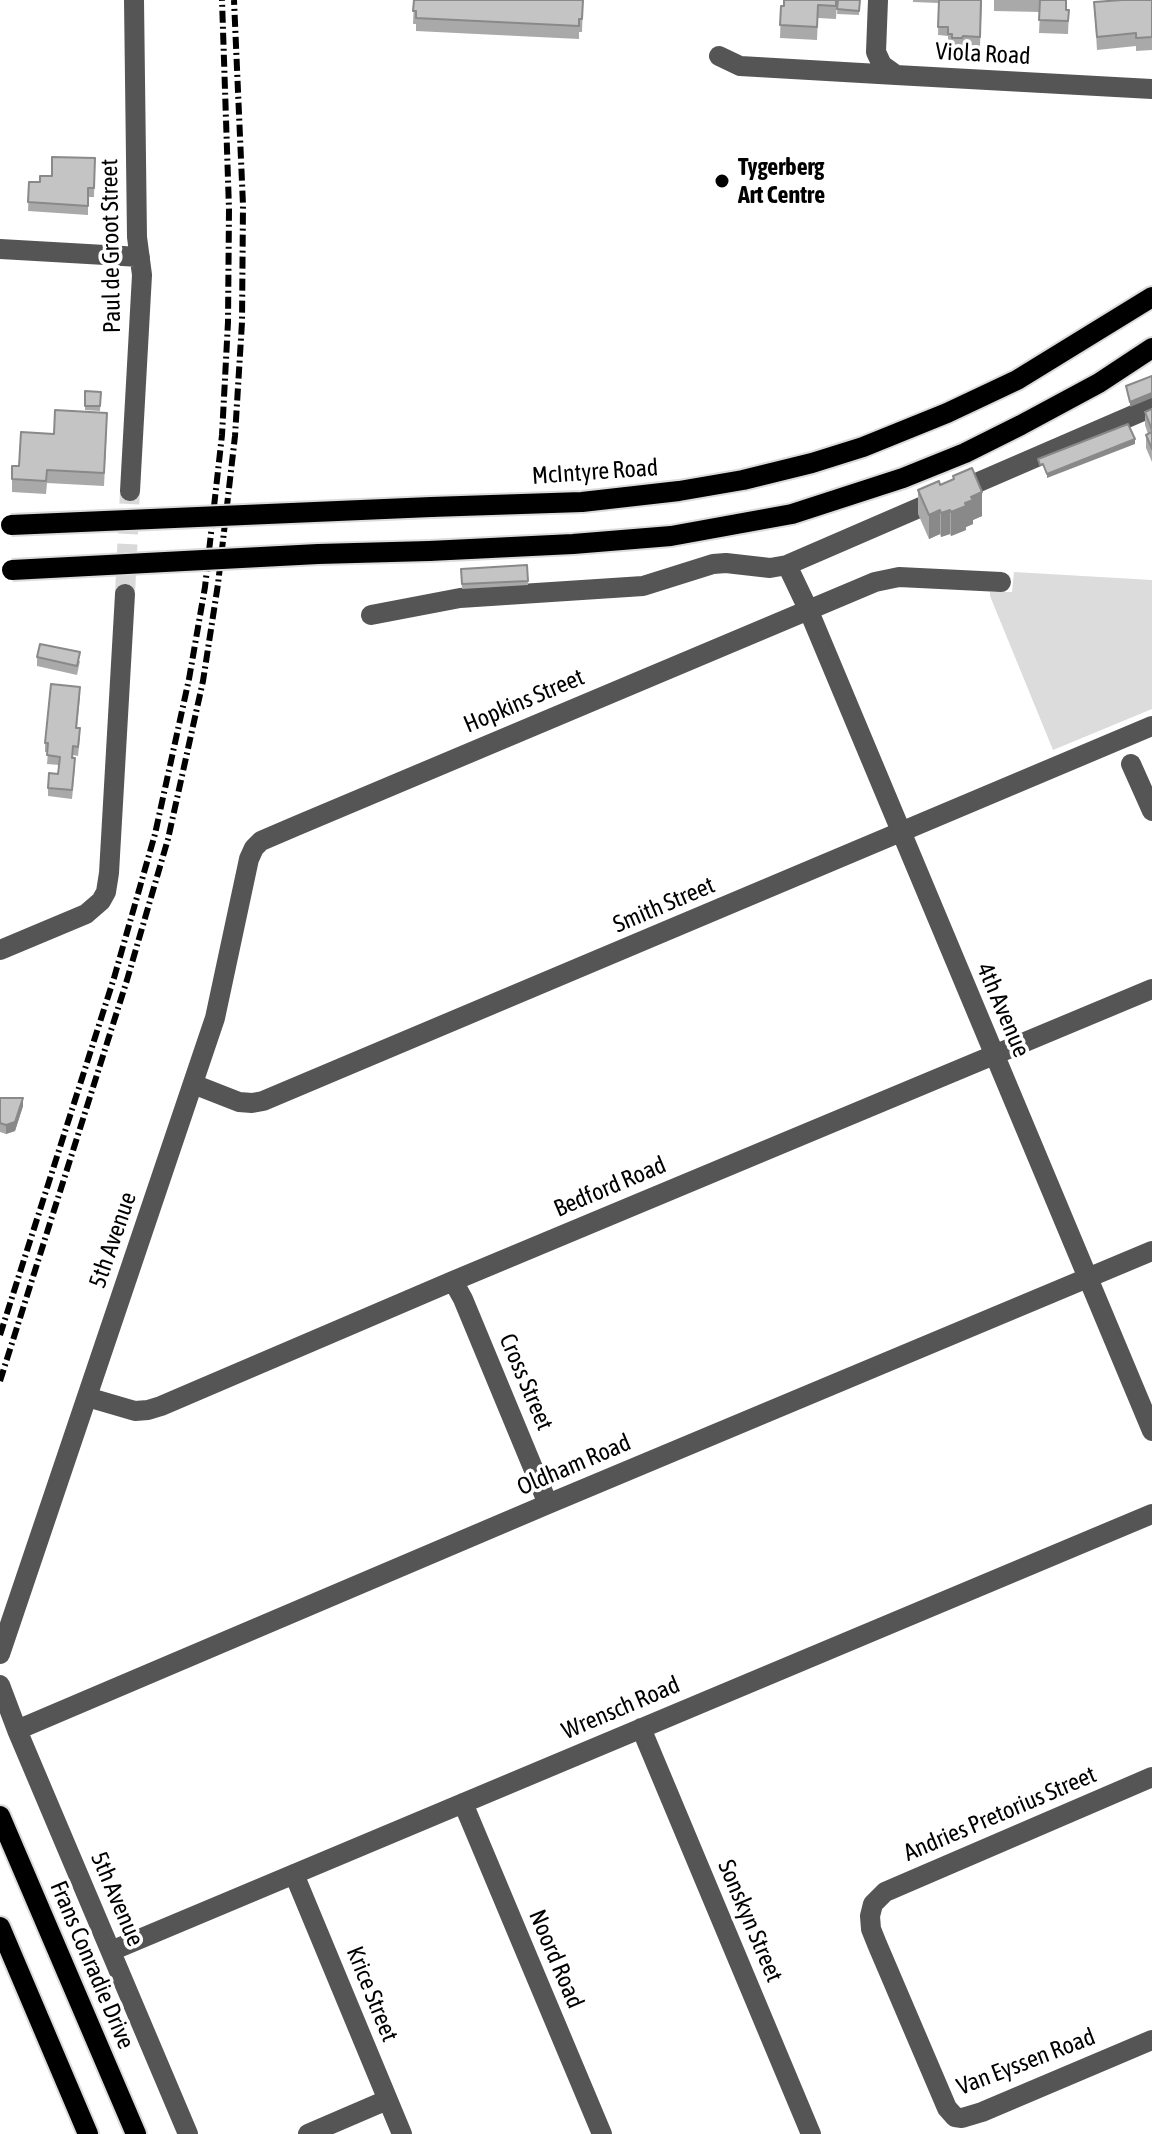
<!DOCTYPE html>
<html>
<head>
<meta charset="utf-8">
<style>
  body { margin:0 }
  canvas { display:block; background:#fff }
</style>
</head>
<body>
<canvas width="1152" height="2134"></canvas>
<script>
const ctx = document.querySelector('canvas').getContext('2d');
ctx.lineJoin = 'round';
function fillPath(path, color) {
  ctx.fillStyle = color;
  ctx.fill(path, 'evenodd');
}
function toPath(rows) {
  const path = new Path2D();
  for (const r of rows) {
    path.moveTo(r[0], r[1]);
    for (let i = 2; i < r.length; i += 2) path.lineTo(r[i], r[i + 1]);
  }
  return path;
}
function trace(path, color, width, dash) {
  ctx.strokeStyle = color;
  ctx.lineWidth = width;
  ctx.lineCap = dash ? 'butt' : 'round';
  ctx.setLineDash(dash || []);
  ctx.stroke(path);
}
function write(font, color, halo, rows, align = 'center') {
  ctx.font = font + ' "Asap Condensed",sans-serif';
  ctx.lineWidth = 7;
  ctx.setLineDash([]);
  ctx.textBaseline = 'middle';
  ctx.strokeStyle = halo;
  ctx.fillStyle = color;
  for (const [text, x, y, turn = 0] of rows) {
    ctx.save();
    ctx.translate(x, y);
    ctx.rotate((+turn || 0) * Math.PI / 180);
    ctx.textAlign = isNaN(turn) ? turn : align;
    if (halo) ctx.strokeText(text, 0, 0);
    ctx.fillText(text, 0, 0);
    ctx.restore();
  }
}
const green = toPath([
  [1014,572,1152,580,1152,709,1053,750,990,596,990,592,1012,592]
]);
const minorTunnel = toPath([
  [125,594,130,491]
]);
const minor = toPath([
  [878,0,876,52,882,65,896,75,1152,89],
  [719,56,740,66,896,75],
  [0,249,140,257],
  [130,491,142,275,137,237,134,0],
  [787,565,1152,407],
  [371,615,460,598,643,586,713,564,726,563,770,568,787,565,808,609,1152,1431],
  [1131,764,1152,811],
  [0,950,86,914,101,901,106,892,109,873,125,594],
  [193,1084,239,1102,252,1103,263,1101,1152,726],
  [453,1281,463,1299,548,1504],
  [87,1397,135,1411,148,1410,161,1406,453,1281,1152,989],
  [0,1654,215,1018,249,859,254,848,261,841,296,826,875,582,899,577,1001,582],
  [0,1685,17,1730,188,2134],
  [641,1728,811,2134],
  [17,1730,548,1504,1152,1251],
  [1152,1777,885,1892,873,1904,870,1916,871,1929,877,1944,947,2108,955,2117,962,2118,982,2112,1152,2040],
  [463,1803,602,2134],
  [294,1874,402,2134],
  [111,1951,1152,1514],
  [308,2134,387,2100]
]);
const major = toPath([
  [431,507,582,502,679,491,743,480,812,463,863,447,947,413,1017,380,1152,297],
  [429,551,573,544,671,536,792,514,903,478,965,453,1021,425,1099,383,1152,348],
  [0,1816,136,2134],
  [0,1927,88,2134]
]);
const rail = toPath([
  [0,1335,114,978,155,834,189,679,205,587,222,435,228,322,229,209,222,0],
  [0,1381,127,980,168,839,203,681,218,584,235,436,242,322,243,205,234,0]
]);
const majorBridge = toPath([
  [11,525,431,507],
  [12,570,318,554,429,551]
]);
const wall = toPath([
  [414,0,583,0,582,32,579,32,579,39,416,31,416,24,413,24],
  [784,0,837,0,836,19,818,18,817,40,780,38,781,6,784,6],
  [838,0,860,0,859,15,837,14],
  [913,0,982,0,980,46,963,45,962,47,952,46,952,42,948,42,948,36,938,35,939,3,913,2],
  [994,0,1066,0,1066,10,1069,10,1068,34,1039,33,1040,12,994,11],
  [1110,0,1152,0,1152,50,1136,51,1136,46,1097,50,1094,2,1110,1],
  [95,158,94,197,88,197,88,215,28,211,29,182,40,182,52,176],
  [85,391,101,392,100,411,85,410],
  [1152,409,1152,462,1146,448,1146,435,1148,434,1145,425,1145,412],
  [107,426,104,486,47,483,46,494,12,492,12,479,19,466,54,434],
  [953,476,982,516,973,520,973,524,966,527,966,530,951,536,950,534,941,537,940,534,929,539,918,514,918,490,940,485,953,480],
  [527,565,528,585,462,589,461,569],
  [37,657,80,661,77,675,37,666],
  [80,696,77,728,80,737,78,756,73,755,75,767,72,799,48,796,48,788,58,774,59,765,47,764,48,752,45,752,45,743],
  [0,1098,23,1106,15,1131,6,1134,0,1132]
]);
const shadedWall = toPath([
  [1152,393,1152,398,1130,407,1130,402],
  [1135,439,1135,444,1047,478,1047,474],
  [982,492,982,516,973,520,973,524,966,527,966,530,951,536,951,512,965,503,971,497],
  [940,510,940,534,929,539,929,515],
  [950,510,950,534,941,537,941,513],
  [23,1098,23,1106,15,1131,6,1134,6,1125]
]);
const building = toPath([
  [414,0,583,0,582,19,579,19,579,26,416,18,416,11,413,11,414,0],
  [784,0,836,0,836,6,818,5,817,27,780,25,781,6,784,6,784,0],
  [838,0,860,0,859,11,837,9,838,0],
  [939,0,981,0,980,37,963,36,962,38,952,38,952,34,948,34,948,27,938,27,939,0],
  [1040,0,1066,0,1066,10,1069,10,1068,21,1039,20,1040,0],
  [1122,0,1152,0,1152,37,1136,38,1136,33,1097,37,1094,2,1122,0],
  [52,157,95,158,94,188,88,188,88,206,28,202,29,182,40,182,40,176,52,176,52,157],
  [1152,376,1152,393,1130,402,1126,386,1152,376],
  [85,391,101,392,100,406,85,406,85,391],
  [1152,409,1152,430,1145,412,1152,409],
  [55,410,107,413,104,473,47,470,46,481,12,479,12,466,19,466,21,432,54,434,55,410],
  [1128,424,1135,439,1047,474,1043,464,1040,465,1038,459,1128,424],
  [1152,432,1152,449,1146,435,1152,432],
  [972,468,982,492,971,497,973,500,965,503,966,506,951,512,950,510,941,513,940,510,929,515,918,490,939,481,940,485,954,479,953,476,972,468],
  [527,565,528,581,462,584,461,569,527,565],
  [40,644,80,652,77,666,37,657,40,644],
  [51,684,80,687,76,728,80,728,78,747,73,746,72,758,75,758,72,790,48,788,49,773,58,774,60,757,47,755,48,743,45,743,51,684],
  [0,1098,23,1098,15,1122,6,1125,0,1123,0,1098]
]);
const markers = [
  [722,181,8,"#000"]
];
const streetNames = [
  ["Viola Road",983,54,3],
  ["Paul de Groot Street",111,246,-91],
  ["McIntyre Road",595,472,-4],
  ["Hopkins Street",524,701,-23],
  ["Smith Street",664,905,-23],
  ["4th Avenue",1003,1010,67],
  ["Bedford Road",610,1187,-23],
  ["5th Avenue",113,1240,-71],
  ["Cross Street",526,1382,67],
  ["Oldham Road",574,1465,-23],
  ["Wrensch Road",621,1708,-23],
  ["Andries Pretorius Street",1000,1814,-23],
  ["5th Avenue",117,1899,67],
  ["Sonskyn Street",750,1921,67],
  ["Noord Road",556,1959,67],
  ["Frans Conradie Drive",92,1965,67],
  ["Krice Street",372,1994,68],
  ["Van Eyssen Road",1026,2062,-21]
];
const poiNames = [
  ["Tygerberg",738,167],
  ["Art Centre",738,195]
];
fillPath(green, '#dcdcdc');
trace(minorTunnel, '#d9d9d9', 20, [20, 10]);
trace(major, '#dbdbdb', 24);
trace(minor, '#555', 20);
trace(major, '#000', 20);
trace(rail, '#000', 6, [12, 4, 2, 4]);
trace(majorBridge, '#dbdbdb', 24, []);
trace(majorBridge, '#000', 20);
fillPath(wall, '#a9a9a9');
fillPath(shadedWall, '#898989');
fillPath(building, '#c4c4c4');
trace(building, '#898989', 2);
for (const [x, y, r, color] of markers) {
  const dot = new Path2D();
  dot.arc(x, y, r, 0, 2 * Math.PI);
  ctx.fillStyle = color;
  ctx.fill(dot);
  trace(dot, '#fff', 3);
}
write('24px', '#000', '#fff', streetNames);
write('bold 24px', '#000', '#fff', poiNames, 'left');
</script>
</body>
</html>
